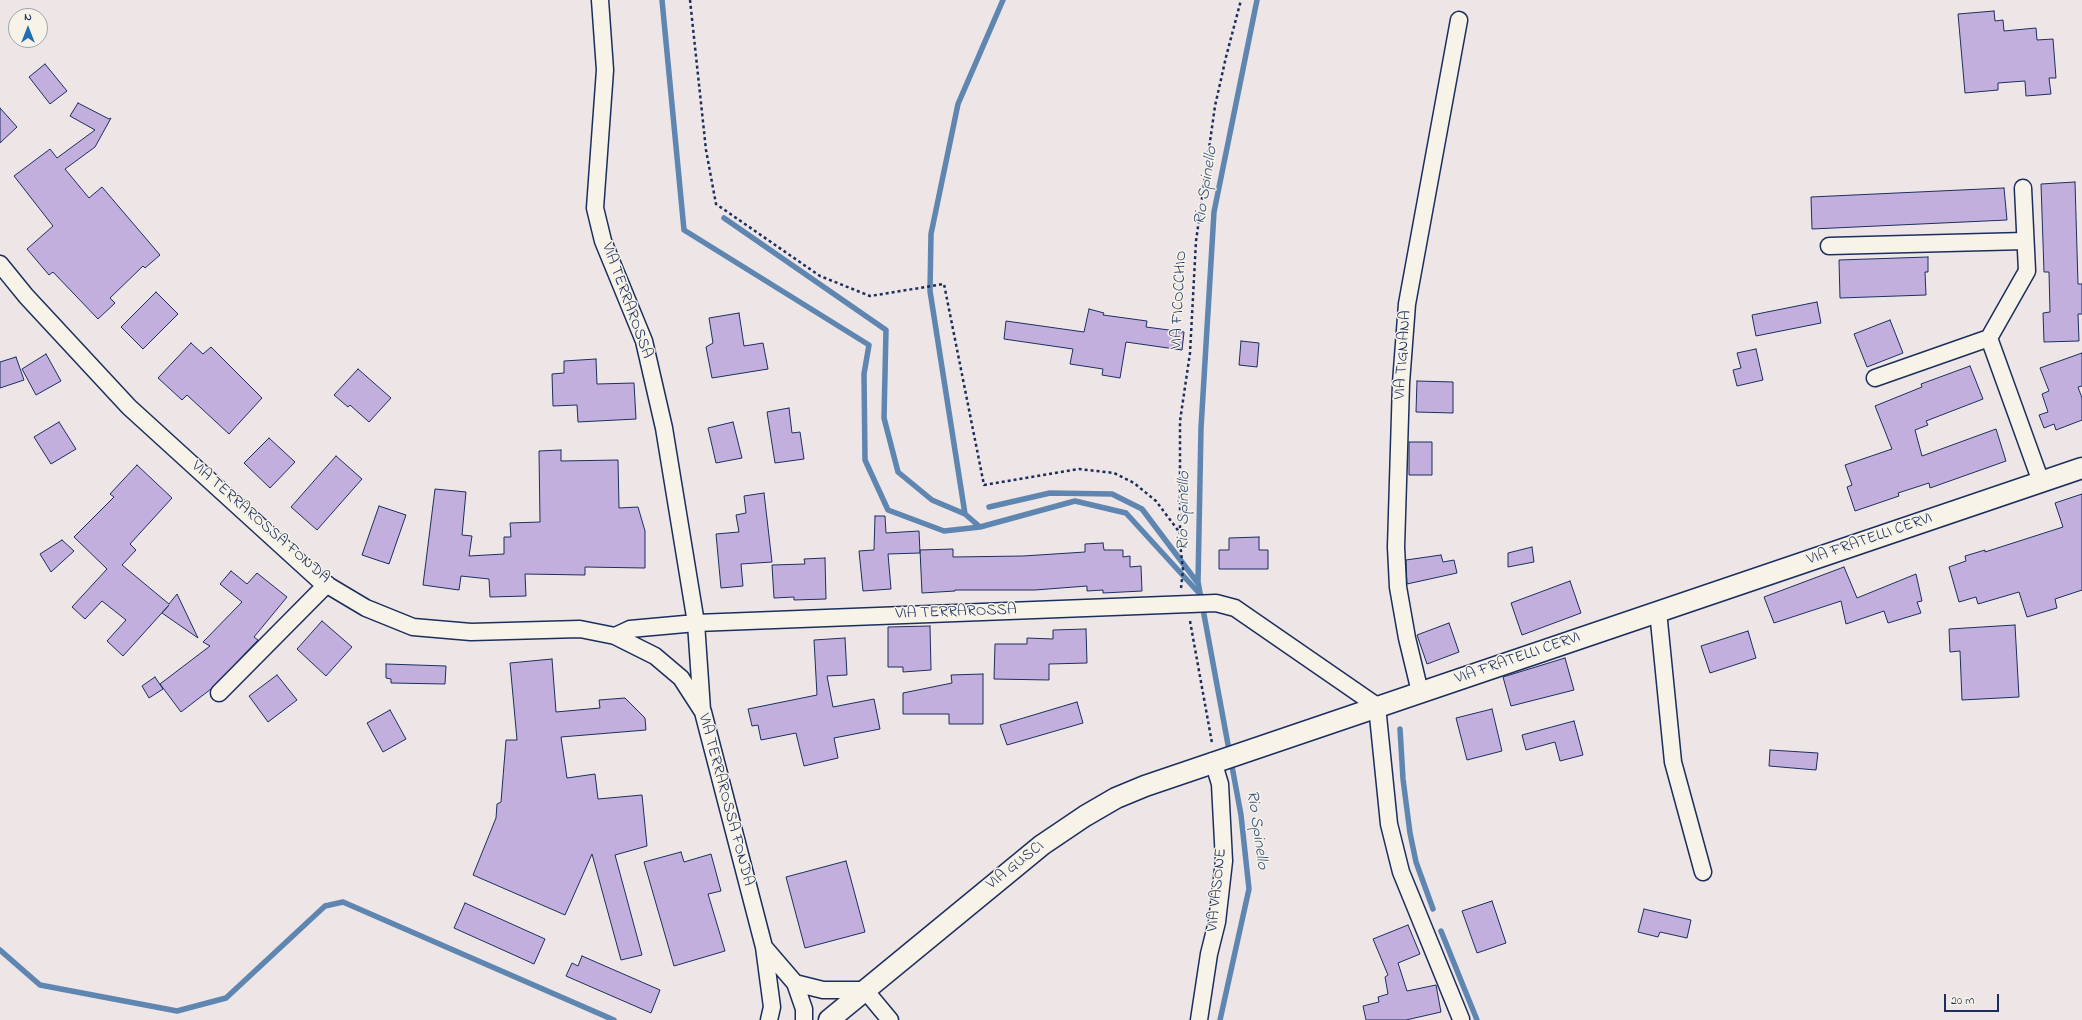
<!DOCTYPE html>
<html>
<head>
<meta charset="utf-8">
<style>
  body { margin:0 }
  #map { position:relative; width:2082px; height:1020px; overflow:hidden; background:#ede5e6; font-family:"Indie Flower",sans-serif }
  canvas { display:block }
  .north { position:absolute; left:8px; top:8px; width:40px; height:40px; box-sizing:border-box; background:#f7f3e8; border:1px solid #9fa5b1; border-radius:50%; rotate:0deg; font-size:11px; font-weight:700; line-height:16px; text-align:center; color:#1b2f5e }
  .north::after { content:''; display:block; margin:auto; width:14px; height:18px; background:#1f6fb2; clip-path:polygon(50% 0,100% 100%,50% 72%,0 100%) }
  .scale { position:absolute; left:1944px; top:994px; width:55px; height:18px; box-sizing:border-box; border:2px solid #1b2f5e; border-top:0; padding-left:5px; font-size:12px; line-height:14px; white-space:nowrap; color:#1b2f5e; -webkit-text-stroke:3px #f7f3e8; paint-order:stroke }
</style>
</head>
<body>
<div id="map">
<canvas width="2082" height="1020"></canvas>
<div class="north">N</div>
<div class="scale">20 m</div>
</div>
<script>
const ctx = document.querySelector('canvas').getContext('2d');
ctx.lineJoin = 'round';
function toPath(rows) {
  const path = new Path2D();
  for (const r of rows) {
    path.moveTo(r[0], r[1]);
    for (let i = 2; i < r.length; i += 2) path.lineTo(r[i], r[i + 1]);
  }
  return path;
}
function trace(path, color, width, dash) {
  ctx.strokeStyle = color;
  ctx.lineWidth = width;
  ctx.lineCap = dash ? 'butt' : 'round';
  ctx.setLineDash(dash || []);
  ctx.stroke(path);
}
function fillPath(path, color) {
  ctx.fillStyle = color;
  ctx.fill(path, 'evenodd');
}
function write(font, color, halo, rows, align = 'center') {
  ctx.font = font + ' "Indie Flower",sans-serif';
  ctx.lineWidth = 3;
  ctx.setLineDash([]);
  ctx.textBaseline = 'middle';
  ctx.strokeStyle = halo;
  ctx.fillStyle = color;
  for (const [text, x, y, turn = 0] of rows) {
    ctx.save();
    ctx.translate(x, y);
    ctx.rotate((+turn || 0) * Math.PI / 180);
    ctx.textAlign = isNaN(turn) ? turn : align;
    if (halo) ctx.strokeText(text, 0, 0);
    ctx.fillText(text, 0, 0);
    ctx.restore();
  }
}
const stream = toPath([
  [662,0,684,230,869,345,864,374,865,460,888,510,944,531,980,527],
  [1003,0,958,104,931,234,930,291,965,514,980,527,1075,501,1126,513,1199,593],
  [724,218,886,330,884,418,898,472,932,500,965,514],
  [989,507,1050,493,1112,494,1142,509,1197,582],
  [1400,729,1403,779,1410,833,1416,862,1433,909],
  [1441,931,1477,1020],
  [0,950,40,985,177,1011,226,998,325,906,343,902,614,1020],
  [1220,1020,1249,889,1241,815,1198,582,1201,428,1214,212,1257,0]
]);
const building = toPath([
  [1994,11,1995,21,2003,20,2004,31,2036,28,2037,40,2053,39,2056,78,2049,78,2051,94,2026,96,2025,81,1998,83,1998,90,1965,93,1958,14,1994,11],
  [45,64,67,91,50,104,29,77,45,64],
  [78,103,109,119,111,118,95,147,65,169,89,198,102,187,160,255,145,268,143,266,110,298,115,303,98,319,53,272,49,275,27,249,53,226,14,176,50,149,57,158,95,130,70,116,78,103],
  [0,108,17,127,0,143,0,108],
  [2075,182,2078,284,2082,284,2082,314,2078,314,2079,341,2044,342,2043,313,2050,312,2049,272,2044,272,2041,184,2075,182],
  [2004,188,2007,220,1812,229,1811,197,2004,188],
  [1928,257,1928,272,1925,272,1926,295,1840,298,1839,260,1928,257],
  [156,292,178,314,143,349,121,327,156,292],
  [1817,302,1821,323,1756,336,1752,315,1817,302],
  [1089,309,1104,313,1103,315,1147,321,1146,327,1184,332,1182,350,1126,342,1120,378,1102,375,1103,369,1070,364,1073,349,1004,339,1006,321,1084,332,1089,309],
  [739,313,744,346,763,343,768,369,712,378,706,347,713,343,709,318,739,313],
  [1890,320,1903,353,1867,367,1854,334,1890,320],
  [1241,341,1259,343,1257,367,1239,365,1241,341],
  [191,343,203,354,211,347,262,398,229,434,187,395,182,400,158,378,191,343],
  [1756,349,1763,380,1737,386,1733,370,1741,368,1737,353,1756,349],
  [2082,353,2082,386,2078,387,2082,398,2082,420,2056,430,2054,424,2044,428,2039,415,2048,412,2042,394,2049,391,2040,368,2082,353],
  [46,354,61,381,36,395,22,369,46,354],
  [16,357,24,380,0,388,0,362,16,357],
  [596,359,597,384,634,383,636,419,578,422,577,405,553,406,552,374,564,373,564,361,596,359],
  [1970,366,1983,399,1926,421,1928,425,1915,430,1922,456,1996,429,2006,461,1930,488,1929,483,1898,493,1899,496,1855,511,1847,487,1852,485,1845,465,1892,449,1875,406,1922,387,1921,384,1970,366],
  [358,369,391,398,369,422,350,405,348,407,334,395,358,369],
  [1417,381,1453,382,1453,413,1416,412,1417,381],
  [789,408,792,433,800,432,804,459,775,463,767,412,789,408],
  [59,422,76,449,51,464,34,437,59,422],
  [733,422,742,458,716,463,708,428,733,422],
  [269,438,295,462,270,488,244,463,269,438],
  [1409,442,1432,442,1432,475,1409,475,1409,442],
  [561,450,561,461,618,460,619,508,638,507,645,531,645,568,585,567,585,575,525,574,526,596,490,597,489,579,461,576,459,590,423,585,435,489,466,492,462,535,472,536,469,556,504,554,504,537,511,537,510,523,540,522,539,451,561,450],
  [336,456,362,479,317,530,291,507,336,456],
  [137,465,172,498,130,544,136,550,122,565,169,604,177,594,198,638,162,613,169,605,123,656,107,641,126,620,102,601,85,619,72,607,107,569,74,537,114,497,110,494,137,465],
  [764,493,772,562,741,564,743,586,721,588,716,534,739,532,736,515,746,513,744,496,764,493],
  [2082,494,2082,590,2055,599,2057,608,2027,617,2019,592,1978,604,1976,597,1959,602,1949,567,1966,561,1965,556,1985,550,1985,552,2063,527,2055,503,2082,494],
  [379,506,406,515,389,564,362,555,379,506],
  [875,516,885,516,886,533,919,531,920,553,888,554,891,589,863,591,859,551,874,550,875,516],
  [1259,537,1259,550,1268,550,1268,569,1219,569,1219,550,1229,550,1229,538,1259,537],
  [62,540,74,551,51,572,40,554,62,540],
  [1103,543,1104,550,1123,550,1123,557,1130,556,1130,567,1141,566,1142,591,1103,593,1103,590,1087,591,1087,586,1035,590,955,590,955,591,922,593,920,550,953,549,953,557,1023,556,1085,552,1085,544,1103,543],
  [1532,547,1534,562,1508,567,1508,553,1532,547],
  [1441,555,1443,562,1454,560,1457,573,1407,584,1406,560,1441,555],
  [825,558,826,599,794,600,794,597,774,598,772,565,805,564,804,559,825,558],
  [1844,567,1857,598,1916,574,1922,601,1917,602,1921,613,1888,623,1884,611,1846,624,1841,601,1774,623,1764,597,1844,567],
  [231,571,247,584,257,573,287,597,254,637,258,640,211,689,181,712,160,684,210,646,203,642,242,602,220,584,231,571],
  [1570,581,1581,613,1522,635,1511,603,1570,581],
  [322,621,352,647,326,676,297,649,322,621],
  [1449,623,1459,652,1427,664,1417,635,1449,623],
  [2015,625,2019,697,1962,700,1960,651,1950,652,1949,629,2015,625],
  [930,626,931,670,903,672,903,667,888,667,888,627,930,626],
  [1086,629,1087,663,1049,664,1049,680,994,679,995,644,1027,644,1027,638,1053,639,1053,630,1086,629],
  [1748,631,1756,658,1710,673,1701,646,1748,631],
  [845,638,847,675,827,676,833,707,874,699,880,729,834,738,838,758,804,766,796,733,761,740,758,725,752,726,748,709,817,695,814,640,845,638],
  [1565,658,1574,690,1511,706,1503,677,1565,658],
  [552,659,556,712,600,708,599,700,625,698,645,718,646,730,561,737,567,778,595,774,598,799,642,795,647,846,615,855,642,955,621,960,592,854,565,915,473,875,496,818,497,804,501,802,506,740,517,740,510,663,552,659],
  [386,664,446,666,445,684,391,683,391,679,386,678,386,664],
  [983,674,983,724,949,724,949,714,903,714,903,693,952,683,951,675,983,674],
  [277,675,297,700,268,722,249,696,277,675],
  [155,677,163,689,149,698,142,686,155,677],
  [1077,702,1083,723,1007,745,1000,725,1077,702],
  [1492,709,1502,751,1467,760,1456,718,1492,709],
  [390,710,406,739,383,752,367,723,390,710],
  [1574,721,1583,755,1560,761,1555,742,1526,750,1522,735,1574,721],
  [1770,750,1818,753,1816,770,1769,766,1770,750],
  [681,852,684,862,711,854,721,891,708,894,725,951,674,966,644,862,681,852],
  [846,861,865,932,805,948,786,877,846,861],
  [1492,901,1506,943,1477,953,1462,911,1492,901],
  [465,903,545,939,534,964,454,928,465,903],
  [1644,909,1691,920,1687,938,1660,932,1658,937,1638,932,1644,909],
  [1408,925,1420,954,1398,963,1407,991,1436,985,1441,1012,1406,1020,1366,1020,1363,1006,1379,1002,1378,997,1388,994,1385,977,1388,975,1373,939,1408,925],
  [582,956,660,990,651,1013,566,976,572,963,578,966,582,956]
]);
const path = toPath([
  [690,0,706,150,716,204,820,276,870,296,944,284,984,485,1079,469,1114,473,1134,483,1156,501,1180,533],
  [1181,588,1183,570,1180,543,1180,421,1190,353,1196,241,1215,106,1226,57,1241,0],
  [1190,621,1212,743]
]);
const minor = toPath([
  [600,0,605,70,595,208,603,241,644,341,664,428,696,623,702,710],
  [2023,188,2027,271,1989,338,2041,482],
  [1829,246,2025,241],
  [0,264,26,296,129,407,319,580,366,608,413,627,471,632,580,629,615,636,655,656,681,678,703,712,764,947,772,1007,769,1020],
  [1875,378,1989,338],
  [1658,611,1673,762,1703,872],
  [615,636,630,629,696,623,1216,603,1235,608,1377,706,1389,824,1401,872,1461,1019],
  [1420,692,1407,638,1398,587,1396,547,1401,383,1407,304,1459,20],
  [219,693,327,584],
  [764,947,795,983,804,1009,804,1020],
  [795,983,823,990,865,990,890,1020],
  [1199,1020,1209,954,1217,922,1224,861,1220,784,1213,761]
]);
const tertiary = toPath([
  [829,1020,1042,845,1085,816,1116,798,1145,786,2082,468]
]);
const streetNames = [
  ["VIA FICOCCHIO",1180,300,-87],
  ["VIA TERRAROSSA",626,301,70],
  ["VIA TIGNANA",1404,355,-86],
  ["VIA TERRAROSSA FONDA",260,523,41],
  ["VIA FRATELLI CERVI",1870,540,-19],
  ["VIA TERRAROSSA",956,613,-2],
  ["VIA FRATELLI CERVI",1518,659,-19],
  ["VIA TERRAROSSA FONDA",725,800,75],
  ["VIA GUSCI",1016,866,-38],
  ["VIA VASONE",1218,890,-84]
];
const waterNames = [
  ["Rio Spinello",1207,186,-81],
  ["Rio Spinello",1185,511,-89],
  ["Rio Spinello",1256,830,82]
];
trace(stream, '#5e86b0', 5.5);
fillPath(building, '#c3afde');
trace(building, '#1b2f5e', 1);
trace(minor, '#1b2f5e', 19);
trace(tertiary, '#1b2f5e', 23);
trace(path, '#1b2f5e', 2.5, [3, 3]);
trace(minor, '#f7f3e8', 16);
trace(tertiary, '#f7f3e8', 20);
write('16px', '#1b2f5e', '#f7f3e8', streetNames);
write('italic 17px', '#375380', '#f7f3e8', waterNames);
</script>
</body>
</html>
